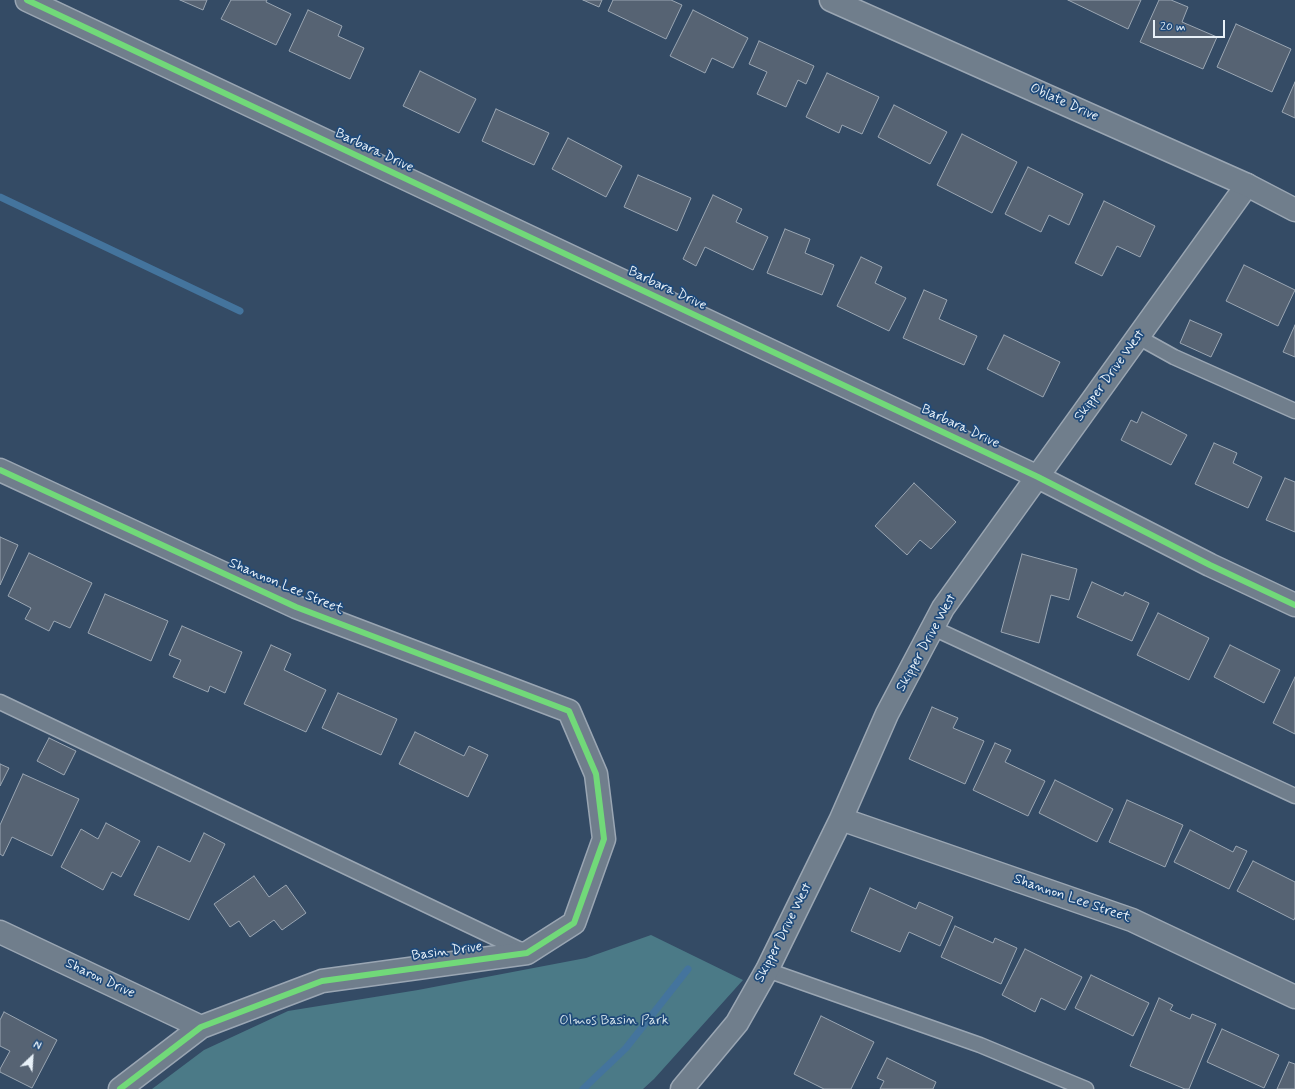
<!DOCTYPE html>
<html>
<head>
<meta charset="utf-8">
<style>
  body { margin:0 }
  #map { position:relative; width:1295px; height:1089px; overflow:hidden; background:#344b65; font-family:Mynerve,sans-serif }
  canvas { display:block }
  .north { position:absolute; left:12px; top:1037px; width:40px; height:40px; -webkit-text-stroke:3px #1f4a7a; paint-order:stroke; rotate:25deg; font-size:11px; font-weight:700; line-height:16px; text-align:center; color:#e8f1f8 }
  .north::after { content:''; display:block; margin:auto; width:14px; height:18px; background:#e8f1f8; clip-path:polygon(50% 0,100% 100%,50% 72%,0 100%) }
  .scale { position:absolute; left:1153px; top:20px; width:72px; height:18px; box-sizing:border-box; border:2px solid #e8f1f8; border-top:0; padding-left:5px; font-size:12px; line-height:14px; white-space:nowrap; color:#e8f1f8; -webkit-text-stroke:3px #1f4a7a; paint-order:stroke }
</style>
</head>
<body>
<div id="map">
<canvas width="1295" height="1089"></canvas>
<div class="north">N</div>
<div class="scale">20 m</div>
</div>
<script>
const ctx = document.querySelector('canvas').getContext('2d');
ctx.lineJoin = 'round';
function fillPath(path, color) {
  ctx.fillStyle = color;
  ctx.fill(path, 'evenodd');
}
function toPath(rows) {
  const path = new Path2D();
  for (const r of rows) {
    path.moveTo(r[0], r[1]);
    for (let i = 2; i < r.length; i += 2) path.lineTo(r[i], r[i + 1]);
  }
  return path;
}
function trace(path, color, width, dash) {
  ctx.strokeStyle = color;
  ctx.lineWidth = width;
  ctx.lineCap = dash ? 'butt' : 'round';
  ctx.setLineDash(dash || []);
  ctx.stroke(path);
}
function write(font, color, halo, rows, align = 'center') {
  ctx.font = font + ' Mynerve,sans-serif';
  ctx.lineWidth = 3.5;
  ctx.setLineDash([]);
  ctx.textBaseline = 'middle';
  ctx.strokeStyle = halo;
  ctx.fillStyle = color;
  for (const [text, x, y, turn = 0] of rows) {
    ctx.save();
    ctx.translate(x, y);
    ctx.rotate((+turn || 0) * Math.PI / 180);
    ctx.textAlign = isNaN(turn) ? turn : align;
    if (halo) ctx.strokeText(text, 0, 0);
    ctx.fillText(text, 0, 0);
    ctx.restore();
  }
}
const green = toPath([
  [651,935,743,980,654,1079,643,1089,152,1089,204,1050,288,1011,418,990,586,958]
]);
const stream = toPath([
  [0,197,240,311],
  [583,1089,626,1048,688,969]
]);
const building = toPath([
  [180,0,207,0,203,10,180,0],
  [231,0,267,0,266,2,291,14,276,45,221,19,231,0],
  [583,0,602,0,599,7,583,0],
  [613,0,671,0,682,5,666,39,608,11,613,0],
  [1068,0,1141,0,1128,29,1068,0],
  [1159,0,1171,0,1188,7,1182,22,1217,37,1203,69,1140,42,1159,0],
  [308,10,342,26,338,36,364,48,350,79,289,51,308,10],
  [693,10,748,38,733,68,712,58,705,73,670,56,693,10],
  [1236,24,1291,49,1272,92,1217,67,1236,24],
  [759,41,814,66,806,84,798,80,786,107,757,94,767,72,749,64,759,41],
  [420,71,476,99,459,133,403,106,420,71],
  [827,73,879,97,862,134,842,125,839,133,806,117,827,73],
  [1295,82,1295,118,1282,112,1295,82],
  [894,105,947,132,930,164,878,137,894,105],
  [496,109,549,133,534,165,482,141,496,109],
  [962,134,1017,162,992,213,937,185,962,134],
  [568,138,622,166,606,197,552,169,568,138],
  [1028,167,1083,194,1069,225,1049,215,1041,232,1005,214,1028,167],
  [638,175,691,198,677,231,624,207,638,175],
  [713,195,742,209,736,222,768,237,753,270,705,247,696,266,683,259,713,195],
  [1104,201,1155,226,1140,257,1117,246,1102,276,1075,263,1104,201],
  [785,229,810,239,805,253,834,265,822,295,767,273,785,229],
  [861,257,882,267,875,283,906,298,889,331,837,306,861,257],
  [1244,265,1295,290,1278,326,1226,301,1244,265],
  [924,290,947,300,939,319,977,336,964,365,903,338,924,290],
  [1190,320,1222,334,1211,357,1180,343,1190,320],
  [1295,325,1295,357,1283,352,1295,325],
  [1004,335,1060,362,1043,397,987,369,1004,335],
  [1142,412,1187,435,1171,465,1121,440,1131,420,1137,423,1142,412],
  [1214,443,1237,453,1233,463,1262,477,1248,508,1195,484,1214,443],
  [1285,478,1295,482,1295,532,1266,520,1285,478],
  [914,483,956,522,931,549,920,540,907,555,875,526,914,483],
  [0,537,18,545,0,585,0,537],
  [29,553,92,583,70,628,54,621,49,631,25,619,31,608,8,596,29,553],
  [1022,554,1077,569,1069,600,1051,595,1039,643,1001,632,1022,554],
  [1092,582,1123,596,1125,592,1149,603,1132,641,1077,617,1092,582],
  [105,594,168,621,151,661,88,633,105,594],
  [1158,613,1209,638,1189,680,1137,655,1158,613],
  [182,626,242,652,225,693,210,686,208,692,173,677,181,660,169,655,182,626],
  [271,645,291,654,284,670,326,690,306,732,244,704,271,645],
  [1230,645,1280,670,1264,703,1214,677,1230,645],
  [1295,677,1295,734,1273,723,1295,677],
  [338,693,397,719,381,755,322,728,338,693],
  [932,707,958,718,953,728,984,741,965,784,909,759,932,707],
  [415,732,464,756,469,746,488,755,468,797,399,764,415,732],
  [49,738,76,751,64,775,37,761,49,738],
  [995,743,1011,750,1005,762,1045,781,1028,816,973,790,995,743],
  [0,764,9,768,0,786,0,764],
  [23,774,79,799,52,856,12,837,3,856,0,854,0,825,23,774],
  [1055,780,1113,809,1097,842,1039,813,1055,780],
  [1127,800,1183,825,1165,867,1109,842,1127,800],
  [106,823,140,841,121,877,112,872,103,890,61,867,81,829,98,839,106,823],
  [1190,830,1233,852,1236,846,1247,851,1229,889,1174,862,1190,830],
  [204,833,225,844,189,920,134,895,158,846,190,862,204,833],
  [1253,861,1295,882,1295,917,1294,920,1237,891,1253,861],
  [254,876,269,897,286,885,306,913,282,930,274,920,250,937,239,921,230,927,214,904,254,876],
  [870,888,916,909,919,902,953,917,940,946,909,932,900,952,851,931,870,888],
  [955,926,993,943,995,938,1017,948,1001,984,941,957,955,926],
  [1025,949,1082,977,1065,1010,1041,998,1035,1012,1002,995,1025,949],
  [1091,975,1149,1003,1133,1036,1075,1008,1091,975],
  [1159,998,1173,1005,1170,1010,1190,1019,1192,1014,1216,1024,1189,1089,1185,1089,1130,1066,1159,998],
  [4,1012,57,1040,32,1088,0,1072,0,1069,10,1051,0,1046,0,1020,4,1012],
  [821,1016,874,1042,851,1089,824,1089,794,1074,821,1016],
  [1222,1029,1279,1055,1264,1088,1207,1062,1222,1029],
  [887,1058,936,1082,933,1089,880,1089,884,1081,877,1078,887,1058],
  [1289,1062,1295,1064,1295,1089,1277,1089,1289,1062]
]);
const service = toPath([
  [1138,337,1174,357,1295,411],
  [933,628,1295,796],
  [0,702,525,952],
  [767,970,980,1045,1086,1089]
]);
const minor = toPath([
  [27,0,1038,477,1210,565,1295,605],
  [0,470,296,607,569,711,596,774,604,839,574,923,527,953,322,981,201,1027,120,1089],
  [841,819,1132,920,1295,997],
  [0,932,201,1027],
  [682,1089,737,1023,767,970,841,819,887,714,943,608,1247,185]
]);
const tertiary = toPath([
  [831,0,1247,185,1295,210]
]);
const cycleway = toPath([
  [27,0,1038,477,1210,565,1295,605],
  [0,470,296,607,569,711,596,774,604,839,574,923,527,953,322,981,201,1027,120,1089]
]);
const streetNames = [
  ["Oblate Drive",1064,103,24],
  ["Barbara Drive",374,151,25],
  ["Barbara Drive",667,289,25],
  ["Skipper Drive West",1110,376,-54],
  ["Barbara Drive",960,427,25],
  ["Shannon Lee Street",286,587,23],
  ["Skipper Drive West",927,643,-61],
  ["Shannon Lee Street",1072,899,19],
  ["Skipper Drive West",784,933,-63],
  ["Basin Drive",447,952,-8],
  ["Sharon Drive",100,979,25]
];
const parkNames = [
  ["Olmos Basin Park",614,1021]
];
fillPath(green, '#4b7a87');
trace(stream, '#44749d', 7);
fillPath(building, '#566373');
trace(building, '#9aa6b3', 1);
trace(service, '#9aa6b3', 17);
trace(minor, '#9aa6b3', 25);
trace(tertiary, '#9aa6b3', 25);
trace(service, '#707e8c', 14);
trace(minor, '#707e8c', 22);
trace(tertiary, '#707e8c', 22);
trace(cycleway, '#71d979', 6);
write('14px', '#e8f1f8', '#1f4a7a', streetNames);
write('14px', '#d1e0e8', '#1f4a7a', parkNames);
</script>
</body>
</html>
